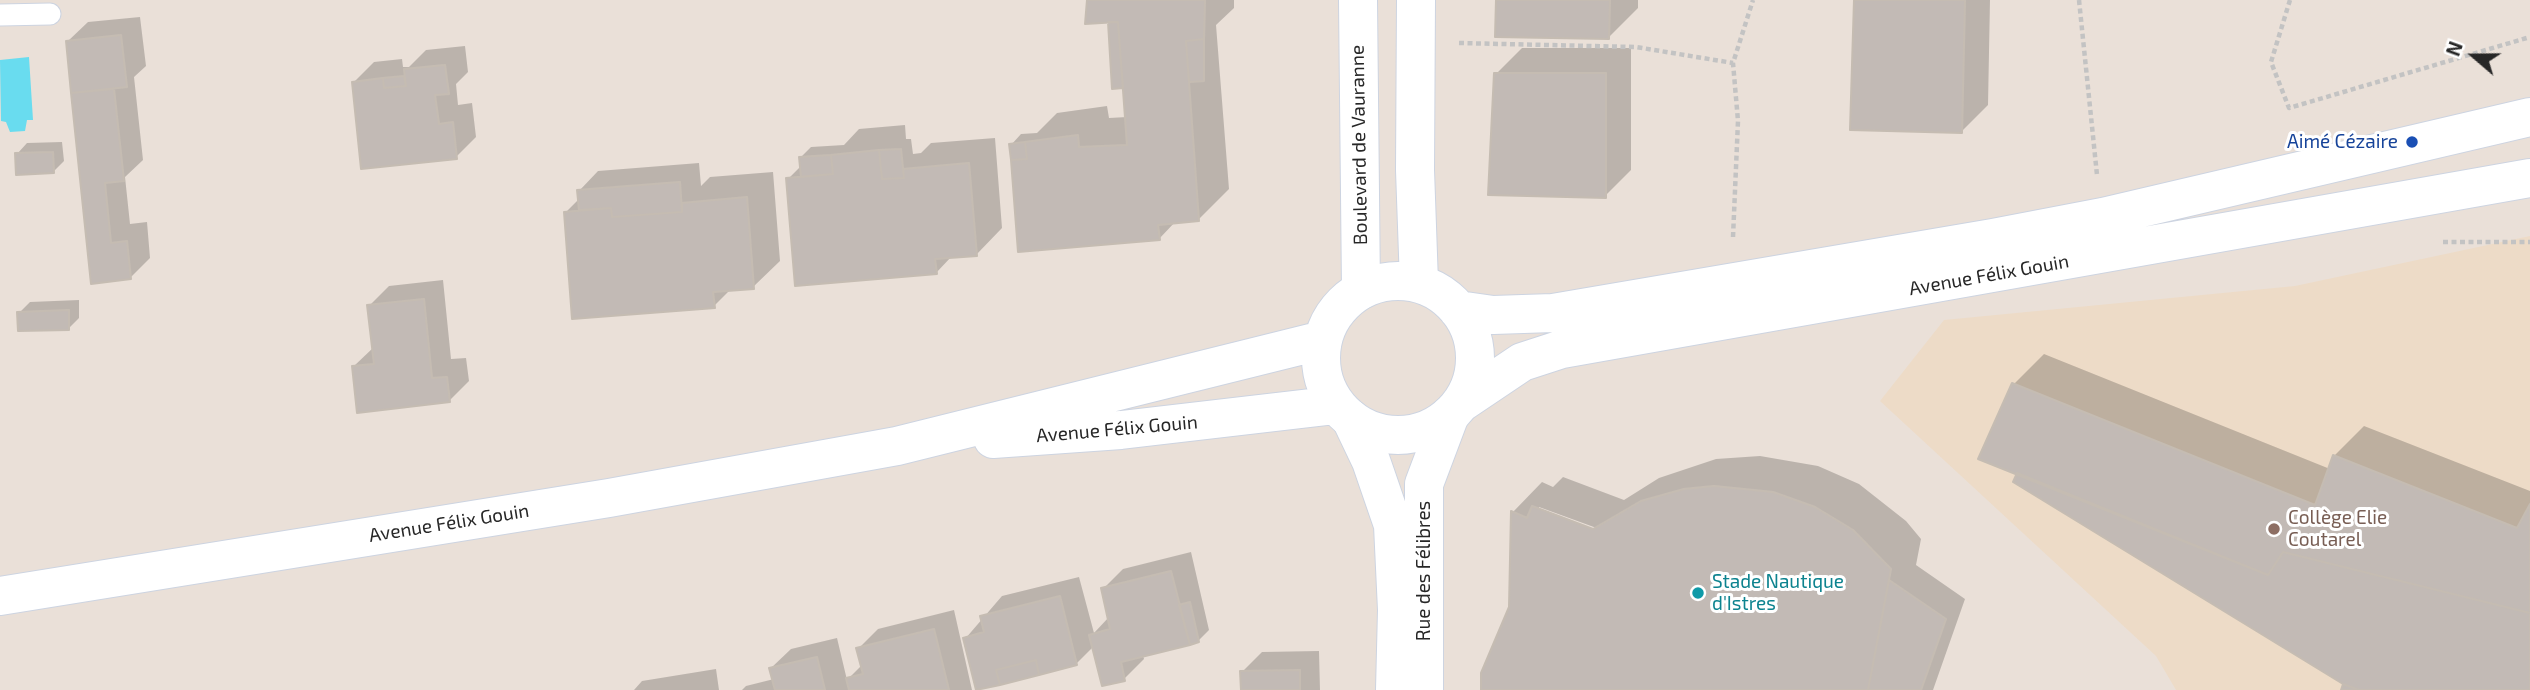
<!DOCTYPE html>
<html>
<head>
<meta charset="utf-8">
<style>
  body { margin:0 }
  #map { position:relative; width:2530px; height:690px; overflow:hidden; background:#eae0d8; font-family:"Exo 2",sans-serif }
  canvas { display:block }
  .north { position:absolute; left:2439px; top:21px; width:70px; height:70px; -webkit-text-stroke:5px #fff; paint-order:stroke; rotate:290deg; font-size:19px; font-weight:700; line-height:28px; text-align:center; color:#272727 }
  .north::after { content:''; display:block; margin:auto; width:24px; height:32px; background:#272727; clip-path:polygon(50% 0,100% 100%,50% 72%,0 100%) }
</style>
</head>
<body>
<div id="map">
<canvas width="2530" height="690"></canvas>
<div class="north">N</div>
</div>
<script>
const ctx = document.querySelector('canvas').getContext('2d');
ctx.lineJoin = 'round';
function fillPath(path, color) {
  ctx.fillStyle = color;
  ctx.fill(path, 'evenodd');
}
function toPath(rows) {
  const path = new Path2D();
  for (const r of rows) {
    if (r.length === 3) {
      path.moveTo(r[0] + r[2], r[1]);
      path.arc(r[0], r[1], r[2], 0, 2 * Math.PI);
      continue;
    }
    path.moveTo(r[0], r[1]);
    for (let i = 2; i < r.length; i += 2) path.lineTo(r[i], r[i + 1]);
  }
  return path;
}
function trace(path, color, width, dash) {
  ctx.strokeStyle = color;
  ctx.lineWidth = width;
  ctx.lineCap = dash ? 'butt' : 'round';
  ctx.setLineDash(dash || []);
  ctx.stroke(path);
}
function write(font, color, halo, rows, align = 'center') {
  ctx.font = font + ' "Exo 2",sans-serif';
  ctx.lineWidth = 6;
  ctx.setLineDash([]);
  ctx.textBaseline = 'middle';
  ctx.strokeStyle = halo;
  ctx.fillStyle = color;
  for (const [text, x, y, turn = 0] of rows) {
    ctx.save();
    ctx.translate(x, y);
    ctx.rotate((+turn || 0) * Math.PI / 180);
    ctx.textAlign = isNaN(turn) ? turn : align;
    if (halo) ctx.strokeText(text, 0, 0);
    ctx.fillText(text, 0, 0);
    ctx.restore();
  }
}
const education = toPath([
  [2530,236,2530,690,2176,690,2156,656,1880,401,1944,320,2295,286]
]);
const water = toPath([
  [29,57,33,120,27,120,25,131,10,132,6,122,1,121,0,60]
]);
const shadow = toPath([
  [1088,0,1234,0,1234,8,1216,25,1229,189,1199,219,1176,221,1159,239,1011,145,1021,134,1037,133,1057,113,1107,106,1109,118,1127,117,1125,86,1109,21],
  [1498,0,1638,0,1638,8,1608,38],
  [1856,0,1990,0,1988,105,1962,131],
  [140,17,146,66,134,77,143,160,125,177,130,224,147,222,150,258,130,278,93,282,68,41,88,22],
  [465,46,468,72,456,84,458,105,472,103,476,137,456,157,354,82,374,62,402,59,403,67,409,67,426,50],
  [1522,48,1631,48,1631,170,1605,196,1496,74],
  [905,125,906,139,911,139,913,154,921,153,931,143,995,138,1002,228,976,255,952,256,936,273,788,179,802,165,801,157,811,147,844,145,859,129],
  [62,142,64,161,54,171,17,154,27,143],
  [699,163,701,186,710,177,773,172,780,261,753,287,731,289,714,306,566,212,579,199,579,191,598,171],
  [443,280,451,359,466,358,469,381,449,401,354,366,374,347,369,306,389,286],
  [79,300,79,318,69,328,19,313,30,302],
  [2044,354,2330,469,2334,456,2364,426,2530,491,2530,690,2343,690,2346,683,2018,473,2014,384],
  [1760,456,1818,466,1859,484,1906,521,1921,539,1916,565,1965,599,1933,690,1484,690,1510,607,1513,512,1542,482,1553,487,1563,477,1624,500,1659,478,1716,459],
  [1539,507,1602,530,1601,533,1539,511],
  [1191,552,1209,630,1198,641,1143,655,1144,659,1124,679,1094,646,1077,663,965,639,1002,596,1079,577,1094,633,1109,617,1103,589,1123,569],
  [954,610,972,690,742,690,746,686,774,679,771,668,791,649,837,638,847,680,863,664,858,649,878,629],
  [1319,651,1320,690,1243,690,1242,672,1262,652],
  [716,669,719,690,634,690,642,681]
]);
const building = toPath([
  [1087,0,1205,0,1204,39,1186,41,1199,221,1158,225,1160,240,1018,252,1011,160,1027,159,1025,142,1078,135,1079,147,1127,145,1118,22,1085,24,1087,0],
  [1496,0,1610,0,1609,39,1495,37,1496,0],
  [1854,0,1965,0,1962,133,1850,130,1854,0],
  [1108,22,1118,22,1123,88,1112,89,1108,22],
  [121,35,127,87,71,93,66,41,121,35],
  [1204,39,1204,81,1189,82,1186,41,1204,39],
  [445,65,449,94,435,95,439,124,453,122,457,159,361,169,352,82,383,78,384,88,406,86,404,69,445,65],
  [1494,73,1606,73,1606,198,1488,195,1494,73],
  [404,76,406,86,384,88,383,78,404,76],
  [114,89,124,181,105,183,111,243,127,241,131,279,91,284,71,93,114,89],
  [1025,142,1027,159,1011,160,1009,144,1025,142],
  [901,149,904,178,882,179,879,150,901,149],
  [879,150,882,179,904,178,903,169,969,163,977,256,935,259,937,274,795,286,786,178,833,174,831,155,879,150],
  [53,152,54,173,16,175,15,153,53,152],
  [831,155,833,174,801,177,799,157,831,155],
  [680,182,682,212,612,217,611,208,579,210,577,190,680,182],
  [747,197,754,289,713,292,715,308,572,319,564,212,611,208,612,217,682,212,682,203,747,197],
  [424,299,432,378,447,377,450,402,357,413,352,366,374,364,367,305,424,299],
  [69,310,69,330,18,331,17,312,69,310],
  [2012,383,2315,505,2333,455,2517,528,2530,504,2530,613,2283,552,2268,575,1978,459,2012,383],
  [2017,473,2268,575,2283,552,2530,613,2530,690,2359,690,2343,684,2013,482,2017,473],
  [1714,486,1773,492,1815,507,1853,530,1891,569,1868,690,1481,690,1481,673,1509,607,1511,511,1527,518,1532,506,1593,529,1641,501,1684,489,1714,486],
  [1171,571,1190,645,1121,662,1125,681,1102,686,1089,635,1110,629,1101,588,1171,571],
  [1889,580,1946,619,1921,690,1868,690,1889,580],
  [1060,596,1077,665,1039,675,1036,660,996,670,1000,685,976,690,963,638,984,632,980,616,1060,596],
  [1190,602,1199,642,1190,645,1179,605,1190,602],
  [934,629,949,690,849,690,846,678,863,674,856,648,934,629],
  [817,657,825,690,775,690,769,668,817,657],
  [1036,660,1039,675,1000,685,996,670,1036,660],
  [1300,670,1300,690,1241,690,1240,671,1300,670],
  [2343,684,2359,690,2341,690,2343,684]
]);
const path = toPath([
  [2079,0,2097,175],
  [2290,0,2271,62,2289,108,2530,37],
  [1459,43,1636,47,1733,63],
  [1733,237,1738,121,1733,63,1753,0],
  [2443,242,2530,242]
]);
const service = toPath([
  [0,15,50,14]
]);
const minor = toPath([
  [1351,419,1371,461,1393,525,1397,610,1395,690],
  [1424,690,1424,484,1450,415]
]);
const tertiary = toPath([
  [1358,0,1361,290],
  [1416,0,1415,170,1419,283]
]);
const secondary = toPath([
  [1398,358,77],
  [1458,310,1493,315,1553,313,1993,238,2103,217,2530,117],
  [1461,403,1522,362,1562,349,2530,178],
  [993,439,1121,430,1336,405],
  [0,596,609,498,897,446,1323,340]
]);
const markers = [
  [2412,142,7,"#1a4fb4"],
  [2274,529,7,"#8d6e63"],
  [1698,593,7,"#0f9aa8"]
];
const transitNames = [
  ["Aimé Cézaire",2398,142]
];
const streetNames = [
  ["Boulevard de Vauranne",1359,145,-91],
  ["Avenue Félix Gouin",1989,275,-10],
  ["Avenue Félix Gouin",1117,429,-5],
  ["Avenue Félix Gouin",449,523,-9],
  ["Rue des Félibres",1424,571,-90]
];
const educationNames = [
  ["Collège Elie",2288,518],
  ["Coutarel",2288,540]
];
const cultureNames = [
  ["Stade Nautique",1712,582],
  ["d'Istres",1712,604]
];
fillPath(education, '#eddbc7');
fillPath(water, '#69dcef');
fillPath(shadow, '#0003');
fillPath(building, '#c2bab5');
trace(building, '#c5bcb2', 2);
trace(service, '#cdd4e1', 23);
trace(minor, '#cdd4e1', 40);
trace(tertiary, '#cdd4e1', 40);
trace(secondary, '#cdd4e1', 40);
trace(path, '#c3c3c3', 4.5, [5, 3.5]);
trace(service, '#fff', 21);
trace(minor, '#fff', 38);
trace(tertiary, '#fff', 38);
trace(secondary, '#fff', 38);
for (const [x, y, r, color] of markers) {
  const dot = new Path2D();
  dot.arc(x, y, r, 0, 2 * Math.PI);
  ctx.fillStyle = color;
  ctx.fill(dot);
  trace(dot, '#fff', 2.5);
}
write('19px', '#164399', '#fff', transitNames, 'right');
write('19px', '#272727', '#fff', streetNames);
write('19px', '#785e54', '#fff', educationNames, 'left');
write('19px', '#0d838f', '#fff', cultureNames, 'left');
</script>
</body>
</html>
